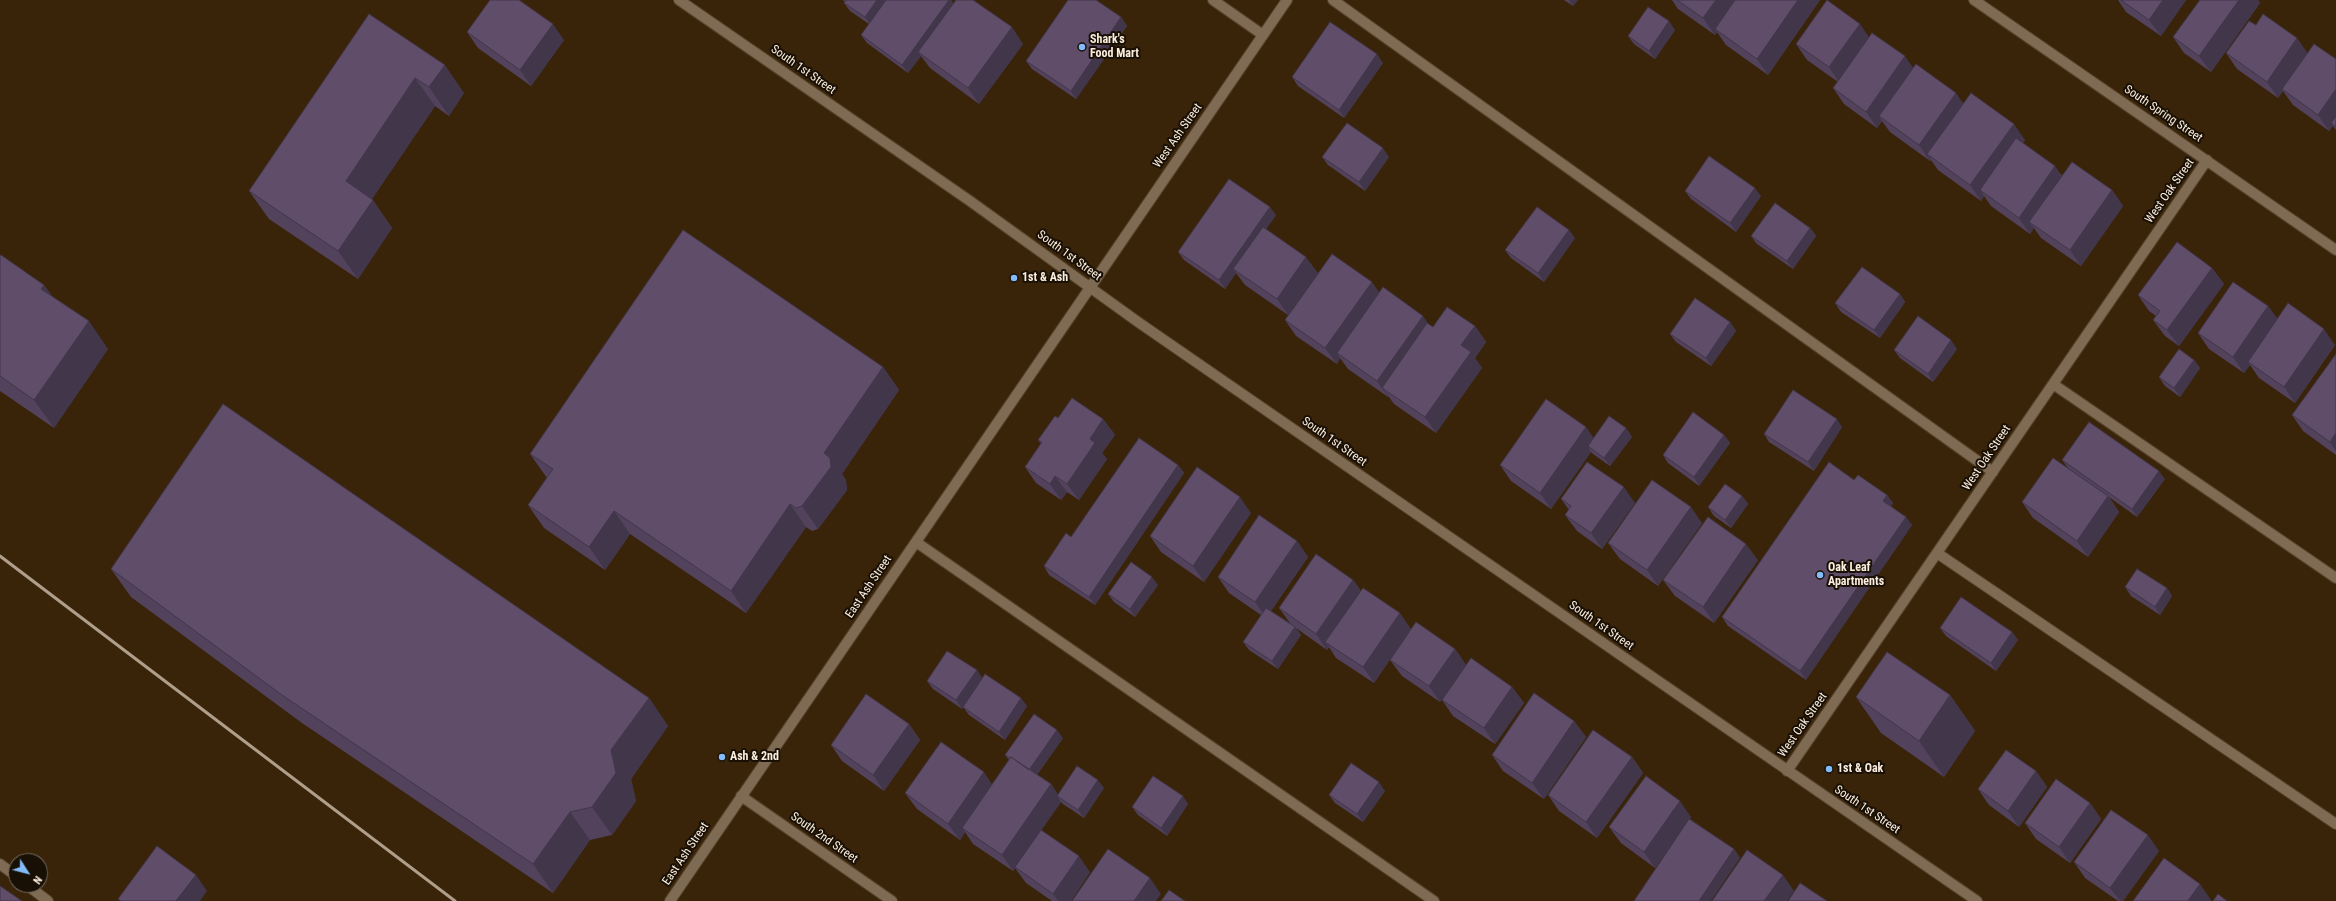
<!DOCTYPE html>
<html>
<head>
<meta charset="utf-8">
<style>
  body { margin:0 }
  #map { position:relative; width:2336px; height:901px; overflow:hidden; background:#392409; font-family:"Roboto Condensed",sans-serif }
  canvas { display:block }
  .north { position:absolute; left:8px; top:853px; width:40px; height:40px; box-sizing:border-box; background:#191005; border:1px solid #74695c; border-radius:50%; rotate:126deg; font-size:11px; font-weight:700; line-height:16px; text-align:center; color:#fceedf }
  .north::after { content:''; display:block; margin:auto; width:14px; height:18px; background:#83bcfb; clip-path:polygon(50% 0,100% 100%,50% 72%,0 100%) }
</style>
</head>
<body>
<div id="map">
<canvas width="2336" height="901"></canvas>
<div class="north">N</div>
</div>
<script>
const ctx = document.querySelector('canvas').getContext('2d');
ctx.lineJoin = 'round';
function toPath(rows) {
  const path = new Path2D();
  for (const r of rows) {
    path.moveTo(r[0], r[1]);
    for (let i = 2; i < r.length; i += 2) path.lineTo(r[i], r[i + 1]);
  }
  return path;
}
function trace(path, color, width, dash) {
  ctx.strokeStyle = color;
  ctx.lineWidth = width;
  ctx.lineCap = dash ? 'butt' : 'round';
  ctx.setLineDash(dash || []);
  ctx.stroke(path);
}
function fillPath(path, color) {
  ctx.fillStyle = color;
  ctx.fill(path, 'evenodd');
}
function write(font, color, halo, rows, align = 'center') {
  ctx.font = font + ' "Roboto Condensed",sans-serif';
  ctx.lineWidth = 4;
  ctx.setLineDash([]);
  ctx.textBaseline = 'middle';
  ctx.strokeStyle = halo;
  ctx.fillStyle = color;
  for (const [text, x, y, turn = 0] of rows) {
    ctx.save();
    ctx.translate(x, y);
    ctx.rotate((+turn || 0) * Math.PI / 180);
    ctx.textAlign = isNaN(turn) ? turn : align;
    if (halo) ctx.strokeText(text, 0, 0);
    ctx.fillText(text, 0, 0);
    ctx.restore();
  }
}
const minor = toPath([
  [679,0,970,201,1138,322,1977,901],
  [1213,0,1263,35],
  [1333,0,1993,472],
  [1974,0,2336,250],
  [2053,384,2336,578],
  [916,542,1434,901],
  [1937,553,2336,824],
  [1787,771,2207,160],
  [741,796,892,901],
  [0,864,16,876],
  [27,885,48,901],
  [670,901,1287,0]
]);
const rail = toPath([
  [0,556,455,901]
]);
const wall = toPath([
  [843,0,951,0,954,4,1023,44,979,104,930,68,921,56,908,73,867,43,861,35,869,24,850,11,844,3,845,2],
  [1564,0,1578,0,1573,6],
  [1672,0,1820,0,1768,75,1726,45,1717,32,1715,35,1678,9],
  [2118,0,2186,0,2161,36,2126,12],
  [2200,0,2258,0,2260,3,2211,72,2184,53,2173,37],
  [369,14,464,93,449,116,435,106,372,199,392,228,358,279,269,219,249,191],
  [1121,17,1127,26,1076,99,1032,69,1026,61],
  [2256,25,2297,38,2307,53,2336,59,2336,130,2333,126,2329,131,2293,105,2283,91,2278,98,2237,69,2226,53],
  [1675,30,1655,59,1634,44,1628,36],
  [467,32,564,40,531,86,478,48],
  [1869,37,1963,103,2025,140,2023,143,2062,175,2112,190,2123,206,2081,266,2041,238,2034,228,2030,234,1991,206,1984,196,1981,201,1938,170,1931,160,1930,161,1890,132,1882,121,1877,128,1844,104,1833,88,1838,82,1807,60,1796,44],
  [1383,63,1344,118,1298,86,1292,77],
  [1322,157,1389,157,1365,191,1328,165],
  [1685,191,1761,196,1736,232,1691,199],
  [1276,215,1266,229,1318,273,1292,309,1379,293,1433,327,1475,326,1486,342,1475,358,1482,368,1436,433,1394,404,1389,397,1388,397,1348,369,1340,358,1337,364,1296,336,1285,320,1288,315,1245,285,1236,273,1225,289,1184,260,1178,252],
  [1810,228,1816,236,1793,269,1757,244,1751,236],
  [1575,238,1544,282,1511,258,1505,250],
  [0,256,44,285,52,296,108,349,54,428,0,391],
  [2212,268,2224,284,2179,346,2165,336,2153,320,2156,316,2149,311,2138,295],
  [1900,294,1905,302,1880,338,1841,312,1835,303],
  [2268,306,2277,319,2335,345,2295,403,2259,378,2250,365,2244,373,2209,349,2198,333],
  [1730,322,1736,331,1711,366,1676,342,1670,334],
  [1957,349,1933,382,1900,358,1894,350],
  [2336,354,2336,455,2303,431,2292,415],
  [2194,360,2200,368,2180,397,2165,386,2159,377],
  [883,367,899,390,842,474,846,480,847,490,818,529,812,531,806,527,746,613,630,534,605,570,544,528,528,505,547,478,530,454],
  [1058,418,1103,419,1115,435,1102,453,1107,459,1079,500,1067,492,1061,500,1036,483,1025,467,1041,444,1038,440],
  [1586,427,1593,438,1626,428,1632,437,1610,466,1593,454,1591,452,1551,509,1511,481,1500,465],
  [1842,427,1814,471,1769,442,1764,434],
  [1724,435,1730,443,1699,486,1668,463,1663,455],
  [2062,460,2165,479,2137,517,2109,497,2119,512,2088,557,2033,518,2022,502,2068,468],
  [1178,465,1184,473,1095,605,1049,575,1044,566,1071,537],
  [1854,480,1887,495,1893,503,1891,506,1912,525,1806,680,1728,626,1722,617],
  [1742,496,1748,504,1731,528,1714,516,1708,507],
  [1561,499,1635,503,1602,549,1577,531,1565,515,1569,510],
  [1251,513,1204,582,1161,552,1150,536],
  [1702,523,1658,586,1620,559,1608,543],
  [1297,541,1308,557,1271,611,1290,623,1279,608,1353,580,1361,591,1411,629,1374,683,1336,658,1329,647,1327,650,1296,628,1301,635,1278,669,1249,650,1243,642,1261,615,1229,593,1218,577],
  [1758,560,1714,623,1675,596,1663,580],
  [111,569,649,698,668,726,631,779,636,801,612,835,590,840,553,893,302,723,131,597],
  [1158,585,1135,617,1114,602,1108,594],
  [2125,587,2167,588,2172,596,2160,615,2131,596],
  [1940,628,2012,632,2018,640,1996,671,1946,636],
  [1455,649,1466,665,1440,702,1402,676,1390,660],
  [977,670,982,678,962,709,933,689,927,681],
  [1512,687,1524,703,1495,744,1453,716,1442,700],
  [1950,695,1975,731,1944,777,1881,733,1856,697],
  [1027,706,1005,740,969,715,963,707],
  [1574,721,1586,737,1544,799,1503,771,1492,755],
  [909,724,920,740,884,791,842,761,831,745],
  [1063,738,1037,775,1051,784,1058,795,1104,788,1084,818,1063,804,1061,802,1041,830,1090,872,1071,901,1052,901,1026,883,1015,868,1013,871,973,844,965,832,960,840,917,809,905,793,992,784,1009,760,1005,755],
  [1632,757,1643,773,1597,838,1559,811,1548,795],
  [2036,771,2047,787,2019,827,1989,805,1978,789],
  [1385,791,1363,822,1335,803,1329,795],
  [2090,803,2101,819,2070,863,2036,839,2025,823],
  [1188,804,1167,836,1138,815,1132,807],
  [1691,817,1690,819,1734,849,1740,858,1674,842,1655,868,1621,843,1609,827],
  [2159,851,2123,901,2118,901,2085,878,2074,862]
]);
const shadedWall = toPath([
  [877,0,889,0,871,26,865,17],
  [949,0,951,0,956,7,918,52,921,56,908,73,902,65],
  [1569,0,1578,0,1573,6],
  [1716,0,1738,0,1715,29,1717,32,1715,35,1703,18],
  [1798,0,1820,0,1768,75,1757,59],
  [2163,0,2186,0,2161,36,2149,20],
  [2239,0,2258,0,2260,3,2211,72,2199,56],
  [1121,17,1127,26,1076,99,1071,91],
  [1669,21,1675,30,1655,59,1649,51],
  [553,24,564,40,531,86,520,70],
  [1860,24,1871,40,1840,84,1829,67],
  [1012,27,1023,44,979,104,968,88],
  [2297,38,2308,54,2282,89,2283,91,2278,98,2267,82],
  [1377,54,1383,63,1344,118,1339,110],
  [1905,56,1916,72,1879,116,1882,121,1877,128,1866,112],
  [445,65,464,93,449,116,429,87],
  [415,78,435,106,365,209,346,181],
  [2336,89,2336,121,2331,123,2333,126,2329,131,2318,115],
  [1956,93,1967,109,1927,154,1931,160,1930,161,1919,145],
  [2014,124,2025,140,1986,194,1980,190,1984,196,1981,201,1970,185],
  [1383,148,1389,157,1365,191,1359,182],
  [2055,166,2066,182,2029,222,2034,228,2030,234,2019,218],
  [1755,188,1761,196,1736,232,1730,223],
  [2112,190,2123,206,2081,266,2070,250],
  [373,200,392,228,358,279,338,251],
  [1270,207,1276,215,1237,271,1233,269,1236,273,1225,289,1219,280],
  [1810,228,1816,236,1793,269,1787,261],
  [1569,230,1575,238,1544,282,1538,273],
  [1306,257,1318,273,1288,315,1277,299],
  [2212,268,2224,284,2179,346,2167,330],
  [1372,282,1383,298,1337,353,1340,358,1337,364,1325,348],
  [44,285,64,313,41,289],
  [1900,294,1905,302,1880,338,1874,330],
  [2268,306,2280,322,2248,362,2250,365,2244,373,2233,357],
  [1423,316,1434,332,1382,388,1389,397,1388,397,1377,381],
  [89,321,108,349,54,428,34,400],
  [1730,322,1736,331,1711,366,1706,358],
  [1475,326,1486,342,1475,358,1482,368,1436,433,1425,417,1461,345],
  [2324,329,2335,345,2295,403,2284,387],
  [1951,340,1957,349,1933,382,1928,374],
  [2194,360,2200,368,2180,397,2174,388],
  [883,367,899,390,842,474,846,480,847,490,818,529,802,506,824,453],
  [1103,419,1115,435,1102,453,1107,459,1079,500,1067,484,1090,439],
  [1837,419,1842,427,1814,471,1808,462],
  [1586,427,1597,443,1588,446,1591,452,1551,509,1540,493],
  [1626,428,1632,437,1610,466,1604,458],
  [2336,433,2336,451,2330,442],
  [1724,435,1730,443,1699,486,1694,477],
  [1178,465,1184,473,1095,605,1089,597],
  [2159,471,2165,479,2137,517,2132,509],
  [1055,476,1067,492,1061,500,1050,484],
  [1624,487,1635,503,1602,549,1591,533],
  [1887,495,1893,503,1889,510,1883,501],
  [1742,496,1748,504,1731,528,1725,520],
  [2108,496,2119,512,2088,557,2077,541],
  [1240,497,1251,513,1204,582,1193,566],
  [790,504,806,527,746,613,731,591],
  [1691,507,1702,523,1658,586,1647,570],
  [614,511,630,534,605,570,589,547],
  [1906,517,1912,525,1806,680,1800,671],
  [1297,541,1308,557,1266,618,1255,602],
  [1746,544,1758,560,1714,623,1703,607],
  [1152,577,1158,585,1135,617,1130,609],
  [1353,580,1364,596,1325,642,1329,647,1327,650,1316,634],
  [2167,588,2172,596,2160,615,2155,607],
  [1400,613,1411,629,1374,683,1363,667],
  [1295,627,1301,635,1278,669,1272,661],
  [2012,632,2018,640,1996,671,1991,663],
  [1455,649,1466,665,1440,702,1429,686],
  [977,670,982,678,962,709,956,700],
  [1512,687,1524,703,1495,744,1484,728],
  [1950,695,1975,731,1944,777,1919,741],
  [649,698,668,726,631,779,636,801,612,835,592,807,611,750],
  [1021,698,1027,706,1005,740,999,732],
  [1574,721,1586,737,1544,799,1532,783],
  [909,724,920,740,884,791,873,775],
  [1057,730,1063,738,1034,779,1028,771],
  [1632,757,1643,773,1597,838,1586,822],
  [2036,771,2047,787,2019,827,2008,811],
  [984,772,995,789,962,828,965,832,960,840,948,824],
  [1098,780,1104,788,1084,818,1078,810],
  [1379,782,1385,791,1363,822,1357,814],
  [1051,784,1061,799,1057,796,1061,802,1013,871,1002,855],
  [1183,796,1188,804,1167,836,1161,828],
  [1680,801,1691,817,1655,868,1644,852],
  [2090,803,2101,819,2070,863,2059,847],
  [570,812,590,840,553,893,533,864],
  [2148,835,2159,851,2123,901,2120,901,2110,888],
  [1734,849,1740,858,1711,901,1699,901],
  [1079,856,1090,872,1071,901,1058,901,1053,894],
  [196,875,207,891,200,901,176,901],
  [1783,875,1794,891,1787,901,1764,901],
  [1150,878,1161,894,1156,901,1134,901],
  [2200,884,2211,900,2211,901,2188,901]
]);
const building = toPath([
  [490,0,519,0,553,24,520,70,467,32,490,0],
  [846,0,877,0,865,17,844,3,846,0],
  [886,0,949,0,902,65,861,35,886,0],
  [956,0,973,0,1012,27,968,88,918,52,956,0],
  [1068,0,1096,0,1121,17,1071,91,1026,61,1068,0],
  [1677,0,1716,0,1703,18,1677,0],
  [1735,0,1798,0,1757,59,1715,29,1735,0],
  [1827,0,1860,24,1829,67,1796,44,1827,0],
  [2121,0,2163,0,2149,20,2121,0],
  [2200,0,2239,0,2199,56,2173,37,2200,0],
  [1648,7,1669,21,1649,51,1628,36,1648,7],
  [369,14,445,65,429,87,415,78,346,181,373,200,338,251,249,191,369,14],
  [2263,14,2297,38,2267,82,2226,53,2249,21,2256,25,2263,14],
  [1330,22,1377,54,1339,110,1292,77,1330,22],
  [1872,33,1905,56,1866,112,1833,88,1872,33],
  [2314,44,2336,59,2336,89,2318,115,2282,89,2314,44],
  [1916,64,1956,93,1919,145,1879,116,1916,64],
  [1971,93,2014,124,1970,185,1927,154,1971,93],
  [2336,116,2336,127,2331,123,2336,116],
  [1347,123,1383,148,1359,182,1322,157,1347,123],
  [2016,138,2055,166,2019,218,1980,190,2016,138],
  [1709,156,1755,188,1730,223,1685,191,1709,156],
  [2072,162,2112,190,2070,250,2029,222,2072,162],
  [1229,179,1270,207,1219,280,1178,252,1229,179],
  [1775,203,1810,228,1787,261,1751,236,1775,203],
  [1537,207,1569,230,1538,273,1505,250,1537,207],
  [1263,227,1306,257,1277,299,1233,269,1263,227],
  [683,230,883,367,824,453,830,458,831,467,802,506,796,508,790,504,731,591,614,511,589,547,528,505,553,469,530,454,683,230],
  [2177,242,2212,268,2167,330,2153,320,2160,311,2138,295,2177,242],
  [1332,254,1372,282,1325,348,1285,320,1332,254],
  [1,255,44,285,41,289,89,321,34,400,0,376,0,256,1,255],
  [1862,267,1900,294,1874,330,1835,303,1862,267],
  [2233,282,2268,306,2233,357,2198,333,2233,282],
  [1383,287,1423,316,1377,381,1337,353,1383,287],
  [1695,298,1730,322,1706,358,1670,334,1695,298],
  [2288,303,2324,329,2284,387,2248,362,2288,303],
  [1447,307,1475,326,1461,345,1471,352,1425,417,1382,388,1427,323,1433,327,1447,307],
  [1918,316,1951,340,1928,374,1894,350,1918,316],
  [2179,349,2194,360,2174,388,2159,377,2179,349],
  [2336,354,2336,433,2330,442,2292,415,2336,354],
  [1793,390,1837,419,1808,462,1764,434,1793,390],
  [1072,398,1103,419,1090,439,1095,443,1067,484,1055,476,1050,484,1025,467,1042,442,1038,440,1055,416,1058,418,1072,398],
  [1546,399,1586,427,1540,493,1500,465,1546,399],
  [223,404,649,698,611,750,616,773,592,807,570,812,533,864,282,695,111,569,223,404],
  [1693,412,1724,435,1694,477,1663,455,1693,412],
  [1609,416,1626,428,1604,458,1588,446,1609,416],
  [2089,422,2159,471,2132,509,2062,460,2089,422],
  [1139,438,1178,465,1089,597,1044,566,1066,533,1071,537,1139,438],
  [2053,458,2108,496,2077,541,2022,502,2053,458],
  [1587,462,1624,487,1591,533,1565,515,1571,506,1561,499,1587,462],
  [1829,462,1854,480,1858,475,1887,495,1883,501,1906,517,1800,671,1722,617,1829,462],
  [1197,467,1240,497,1193,566,1150,536,1197,467],
  [1652,480,1691,507,1647,570,1608,543,1652,480],
  [1725,484,1742,496,1725,520,1708,507,1725,484],
  [1259,515,1297,541,1255,602,1218,577,1259,515],
  [1708,517,1746,544,1703,607,1663,580,1708,517],
  [1316,554,1353,580,1316,634,1279,608,1316,554],
  [1131,562,1152,577,1130,609,1108,594,1131,562],
  [2137,569,2167,588,2155,607,2125,587,2137,569],
  [1363,588,1400,613,1363,667,1325,642,1363,588],
  [1961,597,2012,632,1991,663,1940,628,1961,597],
  [1266,608,1295,627,1272,661,1243,642,1266,608],
  [1416,622,1455,649,1429,686,1390,660,1416,622],
  [947,651,977,670,956,700,927,681,947,651],
  [1887,652,1950,695,1919,741,1856,697,1887,652],
  [1471,658,1512,687,1484,728,1442,700,1471,658],
  [985,674,1021,698,999,732,963,707,985,674],
  [1534,693,1574,721,1532,783,1492,755,1534,693],
  [866,694,909,724,873,775,831,745,866,694],
  [1034,714,1057,730,1029,770,1011,757,1010,758,1005,755,1034,714],
  [1593,730,1632,757,1586,822,1548,795,1593,730],
  [941,742,984,772,948,824,905,793,941,742],
  [2006,750,2036,771,2008,811,1978,789,2006,750],
  [1011,757,1051,784,1002,855,962,828,1011,757],
  [1351,763,1379,782,1357,814,1329,795,1351,763],
  [1077,766,1098,780,1078,810,1057,796,1077,766],
  [1153,776,1183,796,1161,828,1132,807,1153,776],
  [1646,776,1680,801,1644,852,1609,827,1646,776],
  [2056,779,2090,803,2059,847,2025,823,2056,779],
  [2111,810,2148,835,2110,888,2074,862,2111,810],
  [1689,819,1734,849,1699,901,1634,901,1689,819],
  [1041,830,1079,856,1053,894,1015,867,1041,830],
  [157,846,196,875,176,901,121,901,118,899,157,846],
  [1108,849,1150,878,1134,901,1072,901,1108,849],
  [1747,850,1783,875,1764,901,1712,901,1747,850],
  [2164,858,2200,884,2188,901,2133,901,2164,858],
  [1800,883,1827,901,1788,901,1800,883],
  [0,886,22,901,0,901,0,886],
  [1169,890,1185,901,1161,901,1169,890],
  [2218,894,2227,901,2213,901,2218,894]
]);
const markers = [
  [1082,47,4,"#83bcfb"],
  [1014,278,4,"#83bcfb"],
  [1820,575,4,"#83bcfb"],
  [722,757,4,"#83bcfb"],
  [1829,769,4,"#83bcfb"]
];
const poiNames = [
  ["Shark's",1090,40],
  ["Food Mart",1090,54],
  ["1st & Ash",1022,278],
  ["Oak Leaf",1828,568],
  ["Apartments",1828,582],
  ["Ash & 2nd",730,757],
  ["1st & Oak",1837,769]
];
const streetNames = [
  ["South 1st Street",803,70,35],
  ["South Spring Street",2163,114,34],
  ["West Ash Street",1178,136,-55],
  ["West Oak Street",2170,191,-55],
  ["South 1st Street",1069,256,36],
  ["South 1st Street",1334,442,35],
  ["West Oak Street",1987,458,-56],
  ["East Ash Street",869,587,-56],
  ["South 1st Street",1601,626,35],
  ["West Oak Street",1803,725,-55],
  ["South 1st Street",1867,810,34],
  ["South 2nd Street",824,838,35],
  ["East Ash Street",686,854,-56]
];
trace(minor, '#544027', 12);
trace(minor, '#7f6b54', 10);
trace(rail, '#af9e8a', 3);
fillPath(wall, '#52425b');
fillPath(shadedWall, '#42364a');
fillPath(building, '#5f4d6a');
trace(building, '#42364a', 1);
for (const [x, y, r, color] of markers) {
  const dot = new Path2D();
  dot.arc(x, y, r, 0, 2 * Math.PI);
  ctx.fillStyle = color;
  ctx.fill(dot);
  trace(dot, '#191005', 1.5);
}
write('bold 12px', '#fceedf', '#191005', poiNames, 'left');
write('12px', '#fceedf', '#191005', streetNames);
</script>
</body>
</html>
